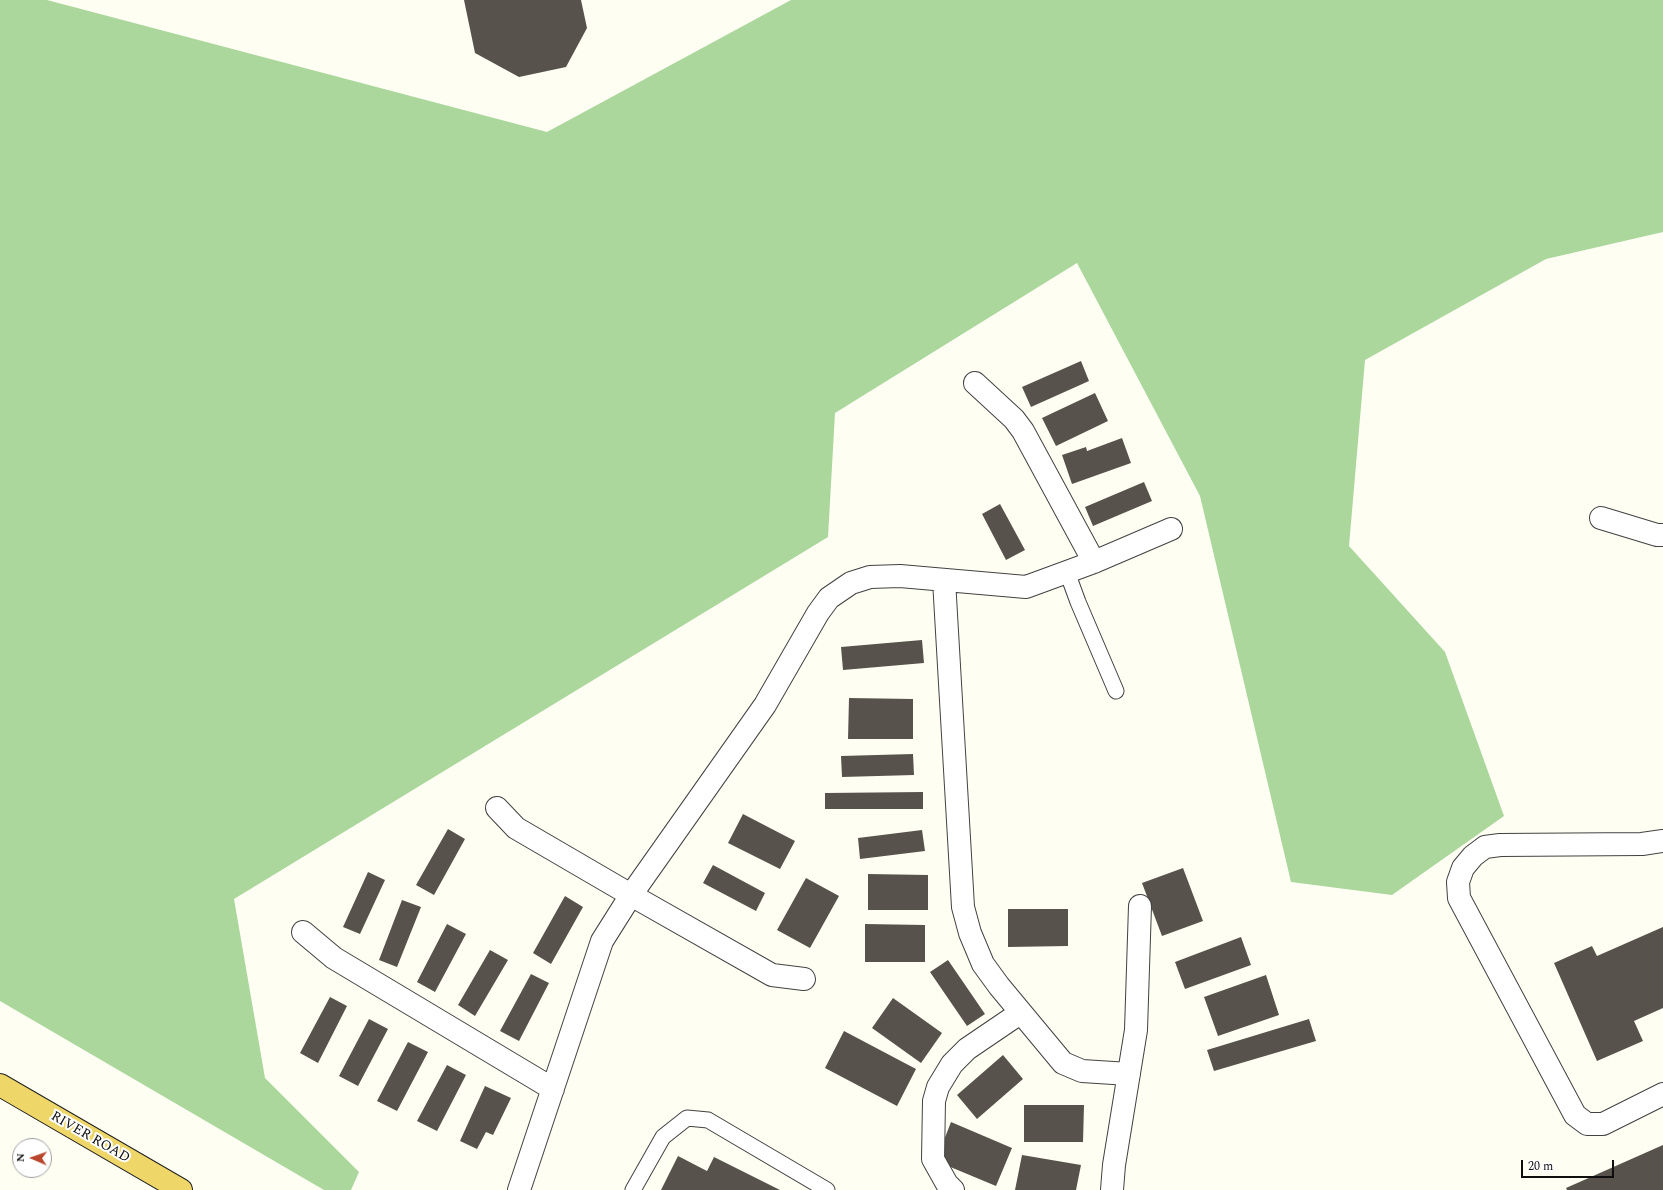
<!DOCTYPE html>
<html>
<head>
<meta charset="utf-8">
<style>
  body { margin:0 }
  #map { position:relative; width:1663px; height:1190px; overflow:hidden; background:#fefef2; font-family:Spectral,serif }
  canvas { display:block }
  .north { position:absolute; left:12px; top:1138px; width:40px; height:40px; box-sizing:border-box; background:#fff; border:1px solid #9f9f9f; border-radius:50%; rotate:272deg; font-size:11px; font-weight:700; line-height:16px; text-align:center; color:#0f0f0f }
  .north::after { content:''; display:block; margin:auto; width:14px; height:18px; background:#b8452e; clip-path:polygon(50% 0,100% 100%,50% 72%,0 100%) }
  .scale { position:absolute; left:1521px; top:1160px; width:93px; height:18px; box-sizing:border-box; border:2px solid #0f0f0f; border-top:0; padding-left:5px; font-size:12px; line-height:14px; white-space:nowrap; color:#0f0f0f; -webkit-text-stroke:3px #fff; paint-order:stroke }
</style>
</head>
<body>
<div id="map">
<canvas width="1663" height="1190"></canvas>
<div class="north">N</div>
<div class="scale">20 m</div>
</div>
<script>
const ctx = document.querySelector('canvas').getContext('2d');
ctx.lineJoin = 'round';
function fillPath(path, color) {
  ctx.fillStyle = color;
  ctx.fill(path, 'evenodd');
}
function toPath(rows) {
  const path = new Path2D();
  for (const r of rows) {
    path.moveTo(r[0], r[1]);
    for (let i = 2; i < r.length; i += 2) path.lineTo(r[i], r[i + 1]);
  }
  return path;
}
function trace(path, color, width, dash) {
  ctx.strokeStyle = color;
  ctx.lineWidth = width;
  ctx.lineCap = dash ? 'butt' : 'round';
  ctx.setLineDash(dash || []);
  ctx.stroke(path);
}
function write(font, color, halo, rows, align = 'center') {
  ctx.font = font + ' Spectral,serif';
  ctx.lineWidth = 4;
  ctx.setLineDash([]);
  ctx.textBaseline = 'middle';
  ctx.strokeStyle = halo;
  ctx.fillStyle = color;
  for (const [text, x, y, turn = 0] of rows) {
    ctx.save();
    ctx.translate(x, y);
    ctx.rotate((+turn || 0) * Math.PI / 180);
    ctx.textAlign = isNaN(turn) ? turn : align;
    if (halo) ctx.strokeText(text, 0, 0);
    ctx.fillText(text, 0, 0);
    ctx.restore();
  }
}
const forest = toPath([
  [0,0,47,0,547,132,791,0,1663,0,1663,232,1546,259,1365,360,1349,546,1445,652,1504,816,1392,895,1291,882,1200,496,1077,263,835,413,828,537,234,899,265,1078,359,1172,351,1190,324,1190,0,1001]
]);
const building = toPath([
  [464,0,581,0,587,28,566,67,519,77,475,53],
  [1081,361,1089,381,1031,407,1022,387],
  [1095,393,1108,421,1056,446,1042,418],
  [1122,438,1131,463,1072,484,1062,455,1086,447,1087,451],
  [1144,482,1152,501,1093,526,1085,507],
  [1000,504,1025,550,1006,560,982,514],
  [922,640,924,663,843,670,841,647],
  [849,698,913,699,913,739,848,739],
  [913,754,914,775,842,777,841,756],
  [923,792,923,809,825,809,825,793],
  [743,814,795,841,780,869,728,843],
  [448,829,465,839,434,895,416,885],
  [922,830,925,851,860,859,858,838],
  [713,865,765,893,756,911,703,883],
  [1183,868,1203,921,1162,936,1142,883],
  [368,872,385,880,360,934,343,927],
  [868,874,928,875,928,910,868,910],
  [806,878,839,896,810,948,777,930],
  [565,896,583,907,551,964,533,953],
  [402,900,421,907,397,967,379,960],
  [1008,909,1068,909,1068,946,1008,947],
  [447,924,466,934,435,992,417,982],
  [865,924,925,925,925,962,865,962],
  [1663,927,1663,1008,1634,1021,1643,1041,1597,1061,1554,963,1592,946,1597,956],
  [1241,937,1251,965,1185,989,1175,962],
  [490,950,508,960,475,1016,458,1005],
  [948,960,985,1014,967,1026,930,972],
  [531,974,549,983,519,1041,500,1031],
  [1266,975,1279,1015,1218,1036,1204,997],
  [330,997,347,1006,318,1063,300,1053],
  [893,998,942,1033,921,1063,872,1028],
  [369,1019,388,1029,358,1086,339,1076],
  [1309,1019,1316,1041,1214,1071,1207,1050],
  [844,1031,916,1069,897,1106,825,1068],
  [408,1042,428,1052,397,1111,377,1101],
  [1003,1055,1023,1079,977,1119,957,1095],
  [447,1065,466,1075,437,1131,417,1121],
  [485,1086,511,1098,493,1135,486,1132,477,1149,460,1141],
  [1024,1105,1084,1105,1083,1142,1024,1142],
  [951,1122,1012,1148,996,1186,936,1161],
  [1663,1145,1663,1190,1567,1190,1566,1188],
  [1022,1155,1081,1165,1076,1190,1015,1190],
  [678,1156,707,1171,714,1157,780,1190,661,1190]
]);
const service = toPath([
  [1067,572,1078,602,1116,691],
  [633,1190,663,1137,687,1118,708,1120,827,1190]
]);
const minor = toPath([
  [975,383,1014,419,1023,431,1094,562],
  [1601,518,1657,535,1663,535],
  [944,580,963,907,970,933,983,964,999,986,1063,1063,1082,1071,1129,1074],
  [497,808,516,828,631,895,772,975,804,979],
  [1663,841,1642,844,1500,845,1485,847,1473,856,1463,868,1458,882,1459,898,1575,1115,1587,1124,1603,1124,1663,1094],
  [303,932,334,958,553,1089],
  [519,1190,602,941,631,895,765,705,818,613,829,598,851,583,870,577,900,576,1026,587,1094,562,1171,529],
  [953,1190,947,1184,933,1159,934,1101,938,1087,952,1064,967,1049,1020,1013],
  [1112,1190,1114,1165,1136,1030,1140,906]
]);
const trunk = toPath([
  [0,1085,181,1190]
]);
const streetNames = [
  ["RIVER ROAD",90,1138,30]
];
fillPath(forest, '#abd79d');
fillPath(building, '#57534c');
trace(service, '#424242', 17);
trace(minor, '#424242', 24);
trace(trunk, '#202020', 24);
trace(service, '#fff', 15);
trace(minor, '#fff', 22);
trace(trunk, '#eed669', 22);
write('14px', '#0f0f0f', '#fff', streetNames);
</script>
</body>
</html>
